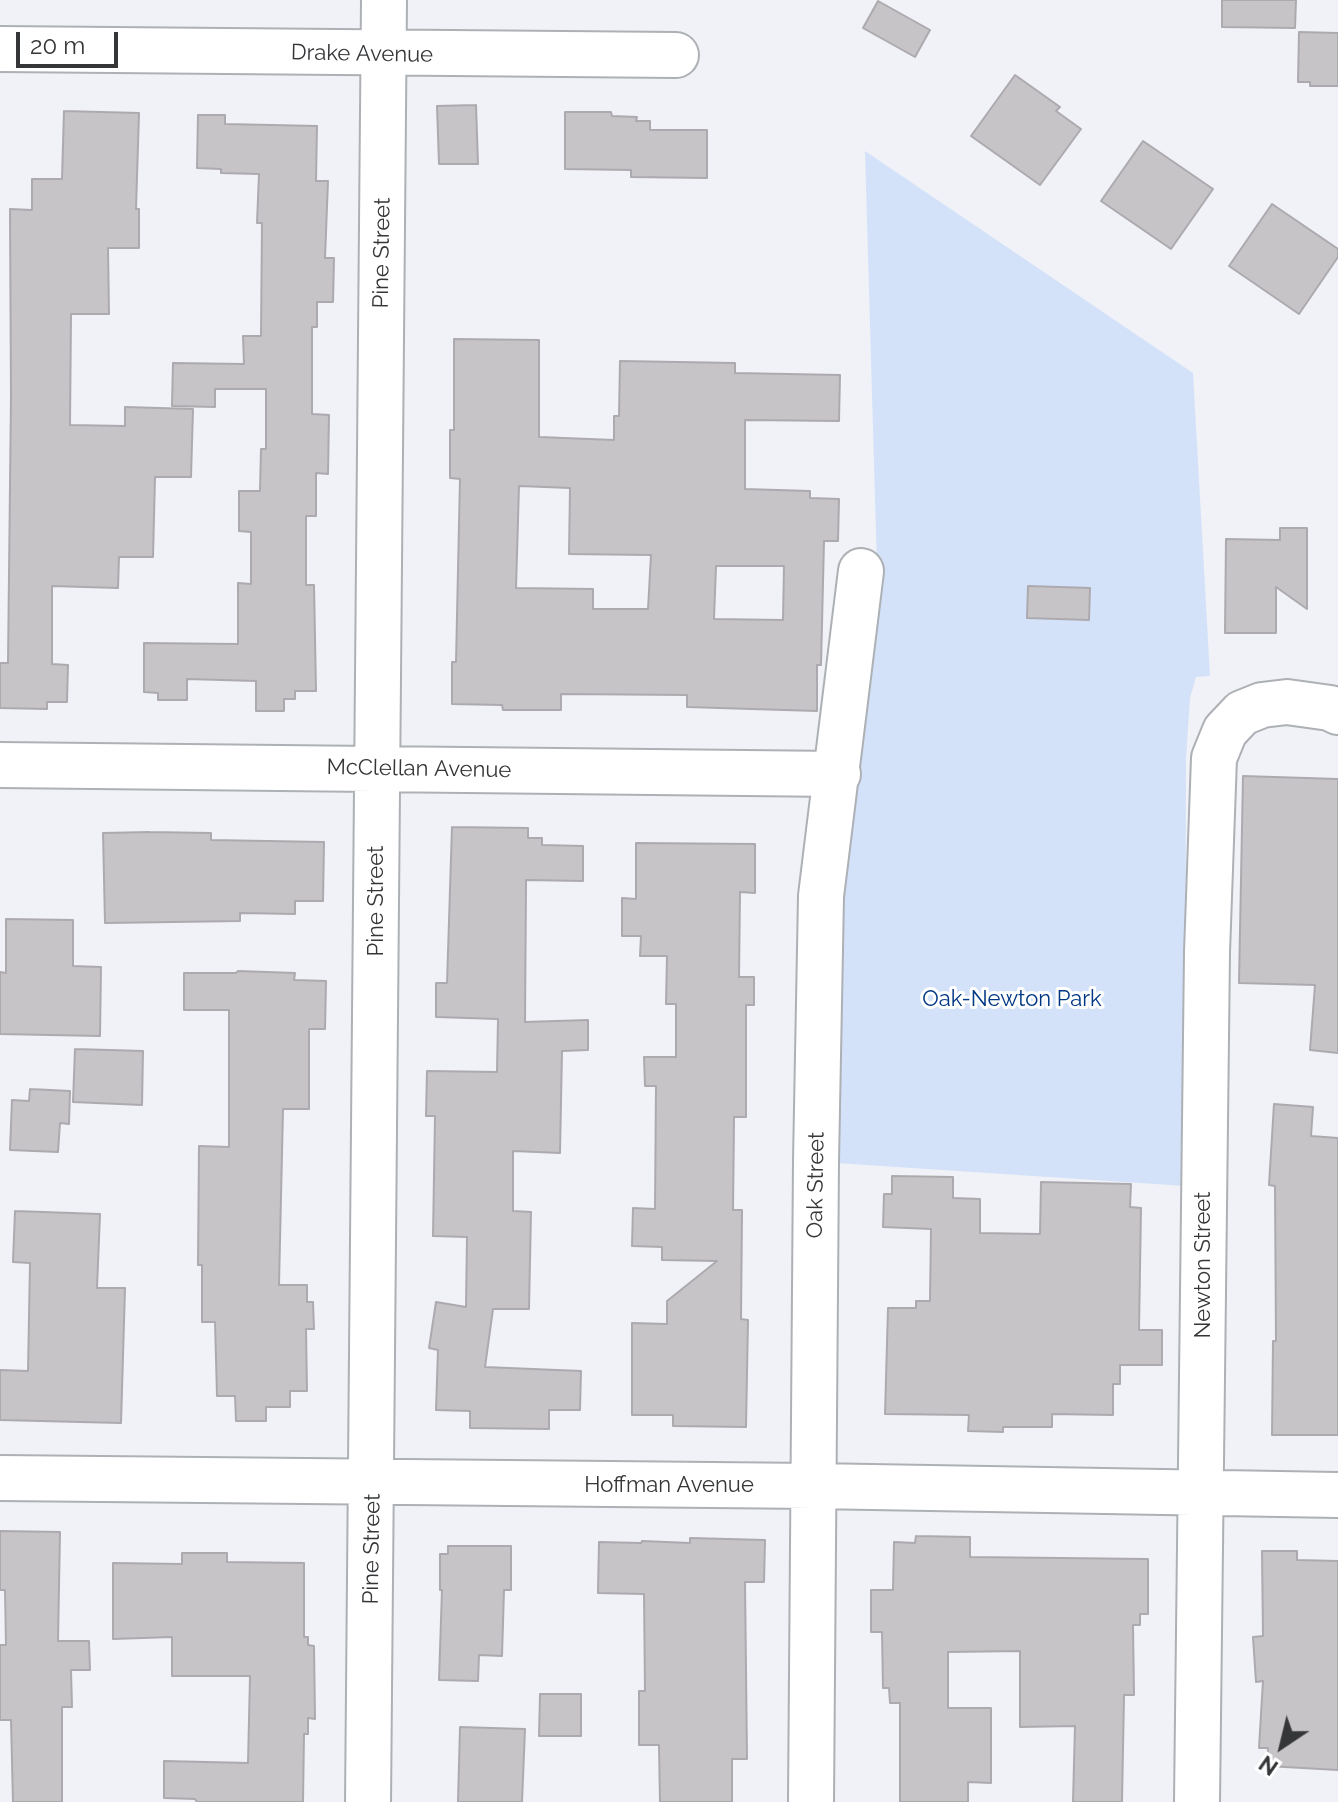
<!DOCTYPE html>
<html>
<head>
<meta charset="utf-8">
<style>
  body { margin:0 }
  #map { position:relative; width:1338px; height:1802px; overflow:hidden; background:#f0f2f7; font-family:Raleway,sans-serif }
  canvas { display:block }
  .north { position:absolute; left:1242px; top:1706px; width:80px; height:80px; -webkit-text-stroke:6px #fff; paint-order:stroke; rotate:215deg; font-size:22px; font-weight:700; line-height:32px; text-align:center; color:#353638 }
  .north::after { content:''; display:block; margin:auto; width:28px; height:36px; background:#353638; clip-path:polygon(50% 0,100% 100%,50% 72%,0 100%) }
  .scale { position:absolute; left:16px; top:32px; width:102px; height:36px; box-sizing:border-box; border:4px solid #353638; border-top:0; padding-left:10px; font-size:24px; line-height:28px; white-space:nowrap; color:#353638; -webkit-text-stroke:6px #fff; paint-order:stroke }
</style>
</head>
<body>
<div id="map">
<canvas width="1338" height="1802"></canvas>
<div class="north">N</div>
<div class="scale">20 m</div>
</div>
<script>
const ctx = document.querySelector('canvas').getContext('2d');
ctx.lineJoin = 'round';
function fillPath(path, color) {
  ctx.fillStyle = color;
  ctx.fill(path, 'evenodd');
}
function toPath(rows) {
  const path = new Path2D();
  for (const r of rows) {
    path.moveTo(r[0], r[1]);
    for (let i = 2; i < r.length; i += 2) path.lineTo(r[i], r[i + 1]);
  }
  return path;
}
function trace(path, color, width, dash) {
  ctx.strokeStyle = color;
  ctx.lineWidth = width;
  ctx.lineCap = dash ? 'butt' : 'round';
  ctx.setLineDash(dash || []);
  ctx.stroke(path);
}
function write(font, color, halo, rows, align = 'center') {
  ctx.font = font + ' Raleway,sans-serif';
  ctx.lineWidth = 6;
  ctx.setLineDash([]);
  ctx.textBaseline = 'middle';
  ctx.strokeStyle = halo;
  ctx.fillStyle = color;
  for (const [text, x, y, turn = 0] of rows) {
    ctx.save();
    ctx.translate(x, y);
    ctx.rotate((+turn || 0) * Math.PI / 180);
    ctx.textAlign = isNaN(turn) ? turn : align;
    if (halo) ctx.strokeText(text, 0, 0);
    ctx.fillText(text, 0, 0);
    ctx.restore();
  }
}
const green = toPath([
  [865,151,1193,373,1210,676,1196,677,1190,698,1186,758,1185,1186,836,1163,839,902,877,568]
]);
const building = toPath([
  [1222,0,1296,0,1295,28,1222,27,1222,0],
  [878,1,930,30,915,57,863,28,878,1],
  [1299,32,1338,33,1338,86,1310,86,1310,82,1298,82,1299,32],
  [1015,75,1060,107,1056,111,1081,129,1040,185,971,136,1015,75],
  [476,105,478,164,439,164,437,106,476,105],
  [64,111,139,113,136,209,139,209,139,248,108,248,109,314,71,314,70,425,125,426,125,407,193,409,191,477,155,477,153,557,119,557,118,588,52,586,52,664,68,665,67,702,47,702,47,709,0,708,0,663,8,663,11,397,10,209,32,210,32,179,62,179,64,111],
  [565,112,611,112,612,116,637,117,636,121,650,121,650,130,707,130,707,178,631,177,631,170,565,169,565,112],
  [198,115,225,115,225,124,317,126,316,181,328,181,325,258,334,258,333,302,317,302,317,327,312,327,312,414,329,415,328,474,316,473,316,516,306,516,306,585,314,585,316,691,295,691,295,699,284,699,284,711,256,711,256,681,187,679,187,700,158,700,158,693,144,692,144,643,238,644,238,583,251,584,251,532,239,531,239,491,260,491,261,449,266,449,266,389,215,389,215,407,172,406,173,363,244,364,243,336,261,336,262,223,257,223,259,174,221,173,221,169,197,168,198,115],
  [1143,141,1213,189,1171,249,1101,201,1143,141],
  [1272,204,1338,249,1338,257,1299,314,1229,266,1272,204],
  [454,339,539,340,539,437,614,440,614,416,619,416,620,361,735,363,735,373,840,375,839,421,745,420,745,489,810,491,810,498,839,499,838,541,824,541,821,665,817,665,817,711,687,707,687,695,561,694,561,710,503,710,502,705,452,704,452,662,456,662,460,479,450,478,450,430,454,430,454,339],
  [519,486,570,488,569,554,651,555,648,609,593,609,593,589,516,588,519,486],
  [716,566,784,566,783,620,714,619,716,566],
  [1280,528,1307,528,1307,609,1276,587,1276,633,1225,633,1226,539,1280,540,1280,528],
  [1028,586,1090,588,1089,620,1027,618,1028,586],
  [1243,776,1338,779,1338,1053,1310,1050,1315,985,1239,983,1243,776],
  [452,827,528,828,528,838,542,838,542,845,583,846,583,881,526,880,525,1022,588,1020,588,1050,562,1051,560,1153,513,1151,513,1211,531,1212,529,1309,493,1309,485,1367,581,1371,580,1410,549,1410,549,1429,470,1428,470,1411,436,1410,438,1350,429,1348,436,1302,466,1307,467,1237,433,1236,435,1116,426,1116,427,1071,497,1072,498,1019,436,1017,436,983,447,983,452,827],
  [149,832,211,833,211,840,324,842,323,901,295,901,295,914,240,913,240,921,105,923,103,833,149,832],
  [636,843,755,844,755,893,740,892,739,977,754,977,754,1005,746,1005,746,1117,734,1117,733,1210,742,1210,741,1319,748,1320,746,1427,673,1426,673,1415,632,1415,632,1323,667,1324,667,1301,717,1261,662,1260,662,1247,632,1246,633,1208,655,1209,656,1086,645,1086,644,1057,676,1057,676,1004,666,1004,667,956,640,956,641,936,622,936,622,898,636,899,636,843],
  [6,919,73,920,73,966,101,967,100,1036,0,1034,0,972,6,973,6,919],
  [238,971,295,973,294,980,326,981,325,1029,309,1029,309,1109,283,1109,279,1285,307,1285,307,1302,313,1302,314,1329,306,1329,307,1391,290,1391,290,1407,266,1407,266,1421,236,1421,235,1396,217,1396,215,1322,202,1322,202,1265,198,1265,199,1146,229,1147,229,1010,184,1010,184,973,236,973,238,971],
  [75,1049,143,1051,142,1105,73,1102,75,1049],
  [30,1089,70,1091,69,1124,60,1123,58,1152,10,1150,12,1100,29,1101,30,1089],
  [1274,1104,1313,1107,1311,1136,1338,1138,1338,1435,1272,1435,1273,1341,1276,1341,1275,1186,1269,1185,1274,1104],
  [892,1176,953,1177,953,1198,980,1199,980,1233,1040,1234,1041,1182,1131,1184,1130,1207,1141,1208,1139,1330,1162,1330,1162,1365,1120,1365,1120,1384,1113,1384,1113,1415,1052,1414,1052,1427,1003,1427,1003,1432,968,1431,969,1415,885,1414,888,1308,916,1308,916,1301,930,1301,931,1229,883,1227,884,1194,892,1194,892,1176],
  [15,1211,100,1214,97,1288,125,1288,121,1423,0,1420,0,1370,28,1371,30,1263,13,1262,15,1211],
  [0,1531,60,1532,58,1641,89,1641,90,1670,71,1670,72,1707,62,1707,62,1802,13,1802,11,1720,0,1720,0,1645,6,1645,5,1590,0,1590,0,1531],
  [916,1536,970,1537,970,1557,1148,1559,1148,1614,1140,1614,1140,1625,1133,1625,1134,1695,1124,1695,1122,1802,1073,1802,1075,1726,1020,1727,1020,1651,948,1652,948,1708,991,1708,991,1783,968,1782,968,1802,900,1802,900,1703,890,1703,889,1688,883,1688,882,1632,871,1632,871,1590,893,1590,894,1542,915,1543,916,1536],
  [690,1538,765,1540,764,1582,745,1582,747,1759,732,1759,732,1802,660,1802,659,1745,639,1745,639,1691,645,1691,644,1594,598,1593,599,1542,641,1543,642,1541,690,1543,690,1538],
  [448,1546,511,1546,511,1590,504,1590,502,1656,479,1655,478,1681,439,1680,442,1590,440,1590,440,1554,448,1554,448,1546],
  [1262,1551,1297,1551,1297,1560,1338,1561,1338,1770,1267,1766,1268,1748,1259,1748,1263,1681,1256,1682,1253,1637,1263,1636,1262,1551],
  [182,1553,227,1553,227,1562,304,1563,304,1637,308,1637,308,1645,314,1646,315,1719,308,1718,308,1734,304,1734,303,1802,197,1802,195,1799,164,1798,164,1761,248,1763,250,1676,172,1676,172,1637,113,1639,113,1563,182,1564,182,1553],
  [540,1694,581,1694,581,1736,539,1736,540,1694],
  [460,1727,525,1729,522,1802,458,1802,460,1727]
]);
const minor = toPath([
  [0,49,676,55],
  [0,765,838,774],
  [0,1478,813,1486,1338,1495],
  [368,1802,384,0],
  [811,1802,816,1162,821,896,861,571],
  [1197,1802,1207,952,1214,758,1225,731,1242,713,1262,705,1287,702,1330,708,1338,712]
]);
const streetNames = [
  ["Drake Avenue",362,54,1],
  ["Pine Street",382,253,-89],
  ["McClellan Avenue",419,769,1],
  ["Pine Street",376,901,-90],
  ["Oak Street",816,1185,-89],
  ["Newton Street",1203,1265,-90],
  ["Hoffman Avenue",669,1485],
  ["Pine Street",372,1549,-89]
];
const parkNames = [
  ["Oak-Newton Park",1012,999]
];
fillPath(green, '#d4e2f9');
fillPath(building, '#c7c4c8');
trace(building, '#adaaaf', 2);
trace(minor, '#adb0b4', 48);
trace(minor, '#fff', 44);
write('22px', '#353638', '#fff', streetNames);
write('22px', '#003784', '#fff', parkNames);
</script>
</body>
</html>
